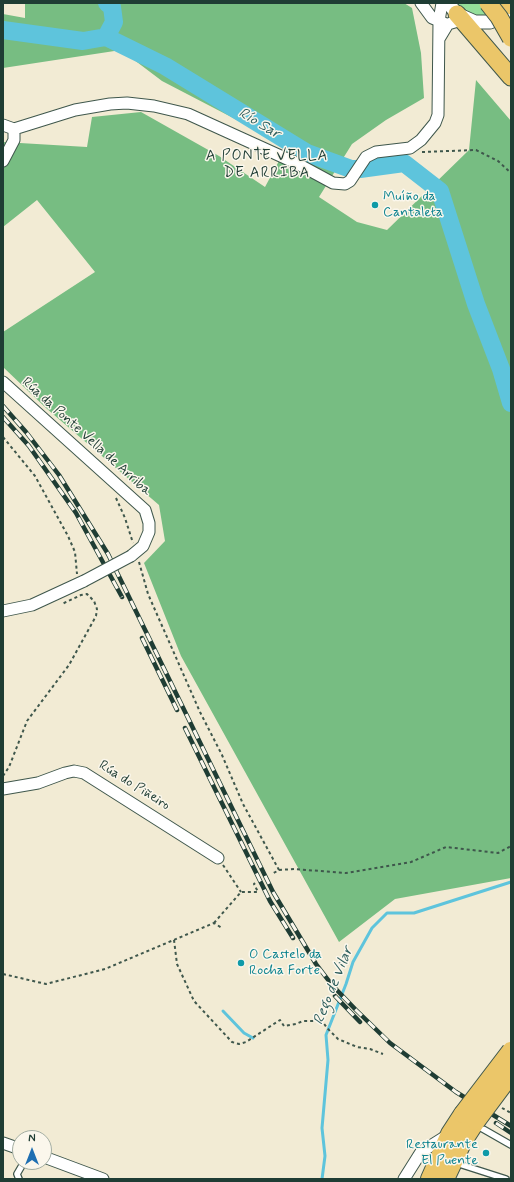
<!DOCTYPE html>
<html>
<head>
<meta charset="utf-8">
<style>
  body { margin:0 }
  #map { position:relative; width:514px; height:1182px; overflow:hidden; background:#f2ebd4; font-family:Mynerve,sans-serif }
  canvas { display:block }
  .frame { position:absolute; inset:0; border:4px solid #1f3d34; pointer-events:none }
  .north { position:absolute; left:12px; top:1130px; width:40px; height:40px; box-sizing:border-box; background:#fbf7ec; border:1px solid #a3ada2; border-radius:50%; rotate:0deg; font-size:11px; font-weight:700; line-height:16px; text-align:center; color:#1f3d34 }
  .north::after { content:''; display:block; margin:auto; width:14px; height:18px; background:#1f6fb2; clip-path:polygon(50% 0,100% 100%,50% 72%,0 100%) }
</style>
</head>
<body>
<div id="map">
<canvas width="514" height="1182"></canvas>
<div class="frame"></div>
<div class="north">N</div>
</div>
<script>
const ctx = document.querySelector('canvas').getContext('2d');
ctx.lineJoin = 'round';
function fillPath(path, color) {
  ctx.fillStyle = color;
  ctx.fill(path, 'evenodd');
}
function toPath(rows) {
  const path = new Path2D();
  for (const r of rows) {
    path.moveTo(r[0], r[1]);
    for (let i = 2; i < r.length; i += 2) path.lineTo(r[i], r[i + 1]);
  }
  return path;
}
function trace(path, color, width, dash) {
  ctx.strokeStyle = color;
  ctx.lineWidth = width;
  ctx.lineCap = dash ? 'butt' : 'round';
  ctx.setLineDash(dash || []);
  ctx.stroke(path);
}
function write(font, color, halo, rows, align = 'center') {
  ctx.font = font + ' Mynerve,sans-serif';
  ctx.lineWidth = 3;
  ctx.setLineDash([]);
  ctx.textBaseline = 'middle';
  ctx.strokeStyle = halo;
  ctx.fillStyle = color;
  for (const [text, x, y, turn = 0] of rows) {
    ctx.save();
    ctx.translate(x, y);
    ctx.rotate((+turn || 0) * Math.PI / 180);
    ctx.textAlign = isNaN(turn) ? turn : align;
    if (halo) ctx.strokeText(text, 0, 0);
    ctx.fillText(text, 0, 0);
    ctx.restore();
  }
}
const green = toPath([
  [455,3,509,3,490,15,478,16,467,13]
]);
const forest = toPath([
  [25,3,404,3,412,8,421,53,424,98,386,120,352,144,319,197,357,222,387,230,469,150,476,80,511,121,511,878,395,899,339,942,181,656,144,563,165,541,159,505,46,408,3,367,3,332,95,272,37,200,3,227,3,142,87,147,92,117,141,112,219,156,265,187,287,146,162,81,121,50,3,68,3,14,25,18]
]);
const stream = toPath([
  [223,1011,244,1033,253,1038],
  [322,1179,325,1156,322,1128,328,1060,326,1035,346,984,353,962,372,928,387,913,414,913,511,882]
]);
const river = toPath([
  [3,30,83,41,106,37,165,66,307,153,351,169,360,169,404,163,440,191,476,304,501,369,511,403],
  [106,37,114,22,112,7,107,3]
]);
const path = toPath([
  [422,152,476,150,498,161,511,173],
  [3,437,35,476,68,536,75,552,77,574],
  [116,498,125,518,133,543],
  [139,562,148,594,200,712,222,755,243,804,279,870,272,874],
  [3,776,9,767,27,721,69,665,96,616,97,609,94,601,87,594,81,595,62,604],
  [223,865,241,892],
  [279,870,294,869,346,873,411,862,446,847,498,853,511,846],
  [214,923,241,892,258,892,254,884,255,883],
  [174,940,177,964,194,1001,232,1042,239,1044,246,1042,280,1020,284,1026,296,1024,303,1021,315,1021,320,1018,327,1028,338,1039,357,1047,370,1049,383,1054],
  [3,974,46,984,105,969,214,923,222,928],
  [502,1108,511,1113]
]);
const service = toPath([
  [476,1125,511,1145],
  [456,1163,506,1179],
  [19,1179,17,1174,24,1162]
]);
const minor = toPath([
  [421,3,432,18,444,23],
  [439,39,448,24,458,21,467,21],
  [3,125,14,129,75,110,110,104,127,103,154,106,188,114,296,163,333,183,345,184,350,181,366,157,376,152,410,148,421,140,435,123,438,115,439,21,442,3],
  [3,161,14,140,14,129],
  [3,382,145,510,149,523,149,532,143,546,131,556],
  [3,611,32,605,84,581],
  [3,789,38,783,65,773,74,771,84,773,218,858],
  [3,1143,20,1149],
  [44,1157,103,1179],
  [404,1179,421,1152,448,1135]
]);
const tertiary = toPath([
  [448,3,457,14,475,22,490,22,507,14]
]);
const primary = toPath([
  [508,3,511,6],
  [457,14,511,77]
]);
const trunk = toPath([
  [430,1179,450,1134,463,1114],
  [445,1179,463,1141,476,1121]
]);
const rail = toPath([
  [3,406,26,432,59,475,108,554,273,892,316,964,332,985,356,1010,390,1043,456,1092,511,1126],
  [3,417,29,446,76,513,122,597],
  [142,638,177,710],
  [185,728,270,901,293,938],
  [335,996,360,1022],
  [496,1123,511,1133]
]);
const minorBridge = toPath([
  [84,581,131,556]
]);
const primaryBridge = toPath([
  [488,3,499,17,511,38]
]);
const trunkBridge = toPath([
  [463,1114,511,1051],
  [476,1121,511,1074]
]);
const markers = [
  [375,205,4,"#0f9aa8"],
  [241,963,4,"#0f9aa8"],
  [486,1153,4,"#0f9aa8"]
];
const cultureNames = [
  ["Muíño da",383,197],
  ["Cantaleta",383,213],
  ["O Castelo da",249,955],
  ["Rocha Forte",249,971],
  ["Restaurante",478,1145,"right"],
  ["El Puente",478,1161,"right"]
];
const streetNames = [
  ["Rúa da Ponte Vella de Arriba",86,437,42],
  ["Rúa do Piñeiro",134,786,32]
];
const waterNames = [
  ["Río Sar",259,124,31],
  ["Rego de Vilar",334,986,-68]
];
const neighbourhoodNames = [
  ["A PONTE VELLA",267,157],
  ["DE ARRIBA",267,174]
];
fillPath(green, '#94de9a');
fillPath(forest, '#77bd82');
trace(stream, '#5ec4dc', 3);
trace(river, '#5ec4dc', 18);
trace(service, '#3f574c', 8);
trace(minor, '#3f574c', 13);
trace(tertiary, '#3f574c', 15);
trace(primary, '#3f574c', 19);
trace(trunk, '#3f574c', 20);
trace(path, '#3f574c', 2, [3, 3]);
trace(service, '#fff', 5.5);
trace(minor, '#fff', 11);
trace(tertiary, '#fff', 13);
trace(primary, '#ebc669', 17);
trace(trunk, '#ebc669', 18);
trace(rail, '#1f3d34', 4.5);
trace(rail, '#fbf7ec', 3, [9]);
trace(minorBridge, '#3f574c', 13, []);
trace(primaryBridge, '#3f574c', 19, []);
trace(trunkBridge, '#3f574c', 20, []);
trace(minorBridge, '#fff', 11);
trace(primaryBridge, '#ebc669', 17);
trace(trunkBridge, '#ebc669', 18);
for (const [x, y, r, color] of markers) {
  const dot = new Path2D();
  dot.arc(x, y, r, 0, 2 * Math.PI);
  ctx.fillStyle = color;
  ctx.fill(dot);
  trace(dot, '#fbf7ec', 1.5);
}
write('14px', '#0d838f', '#fbf7ec', cultureNames, 'left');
write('14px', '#1f3d34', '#fbf7ec', streetNames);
write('italic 15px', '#2f5f5e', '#fbf7ec', waterNames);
ctx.letterSpacing = '1px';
write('15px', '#1f3d34', '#fbf7ec', neighbourhoodNames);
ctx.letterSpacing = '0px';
</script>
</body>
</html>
